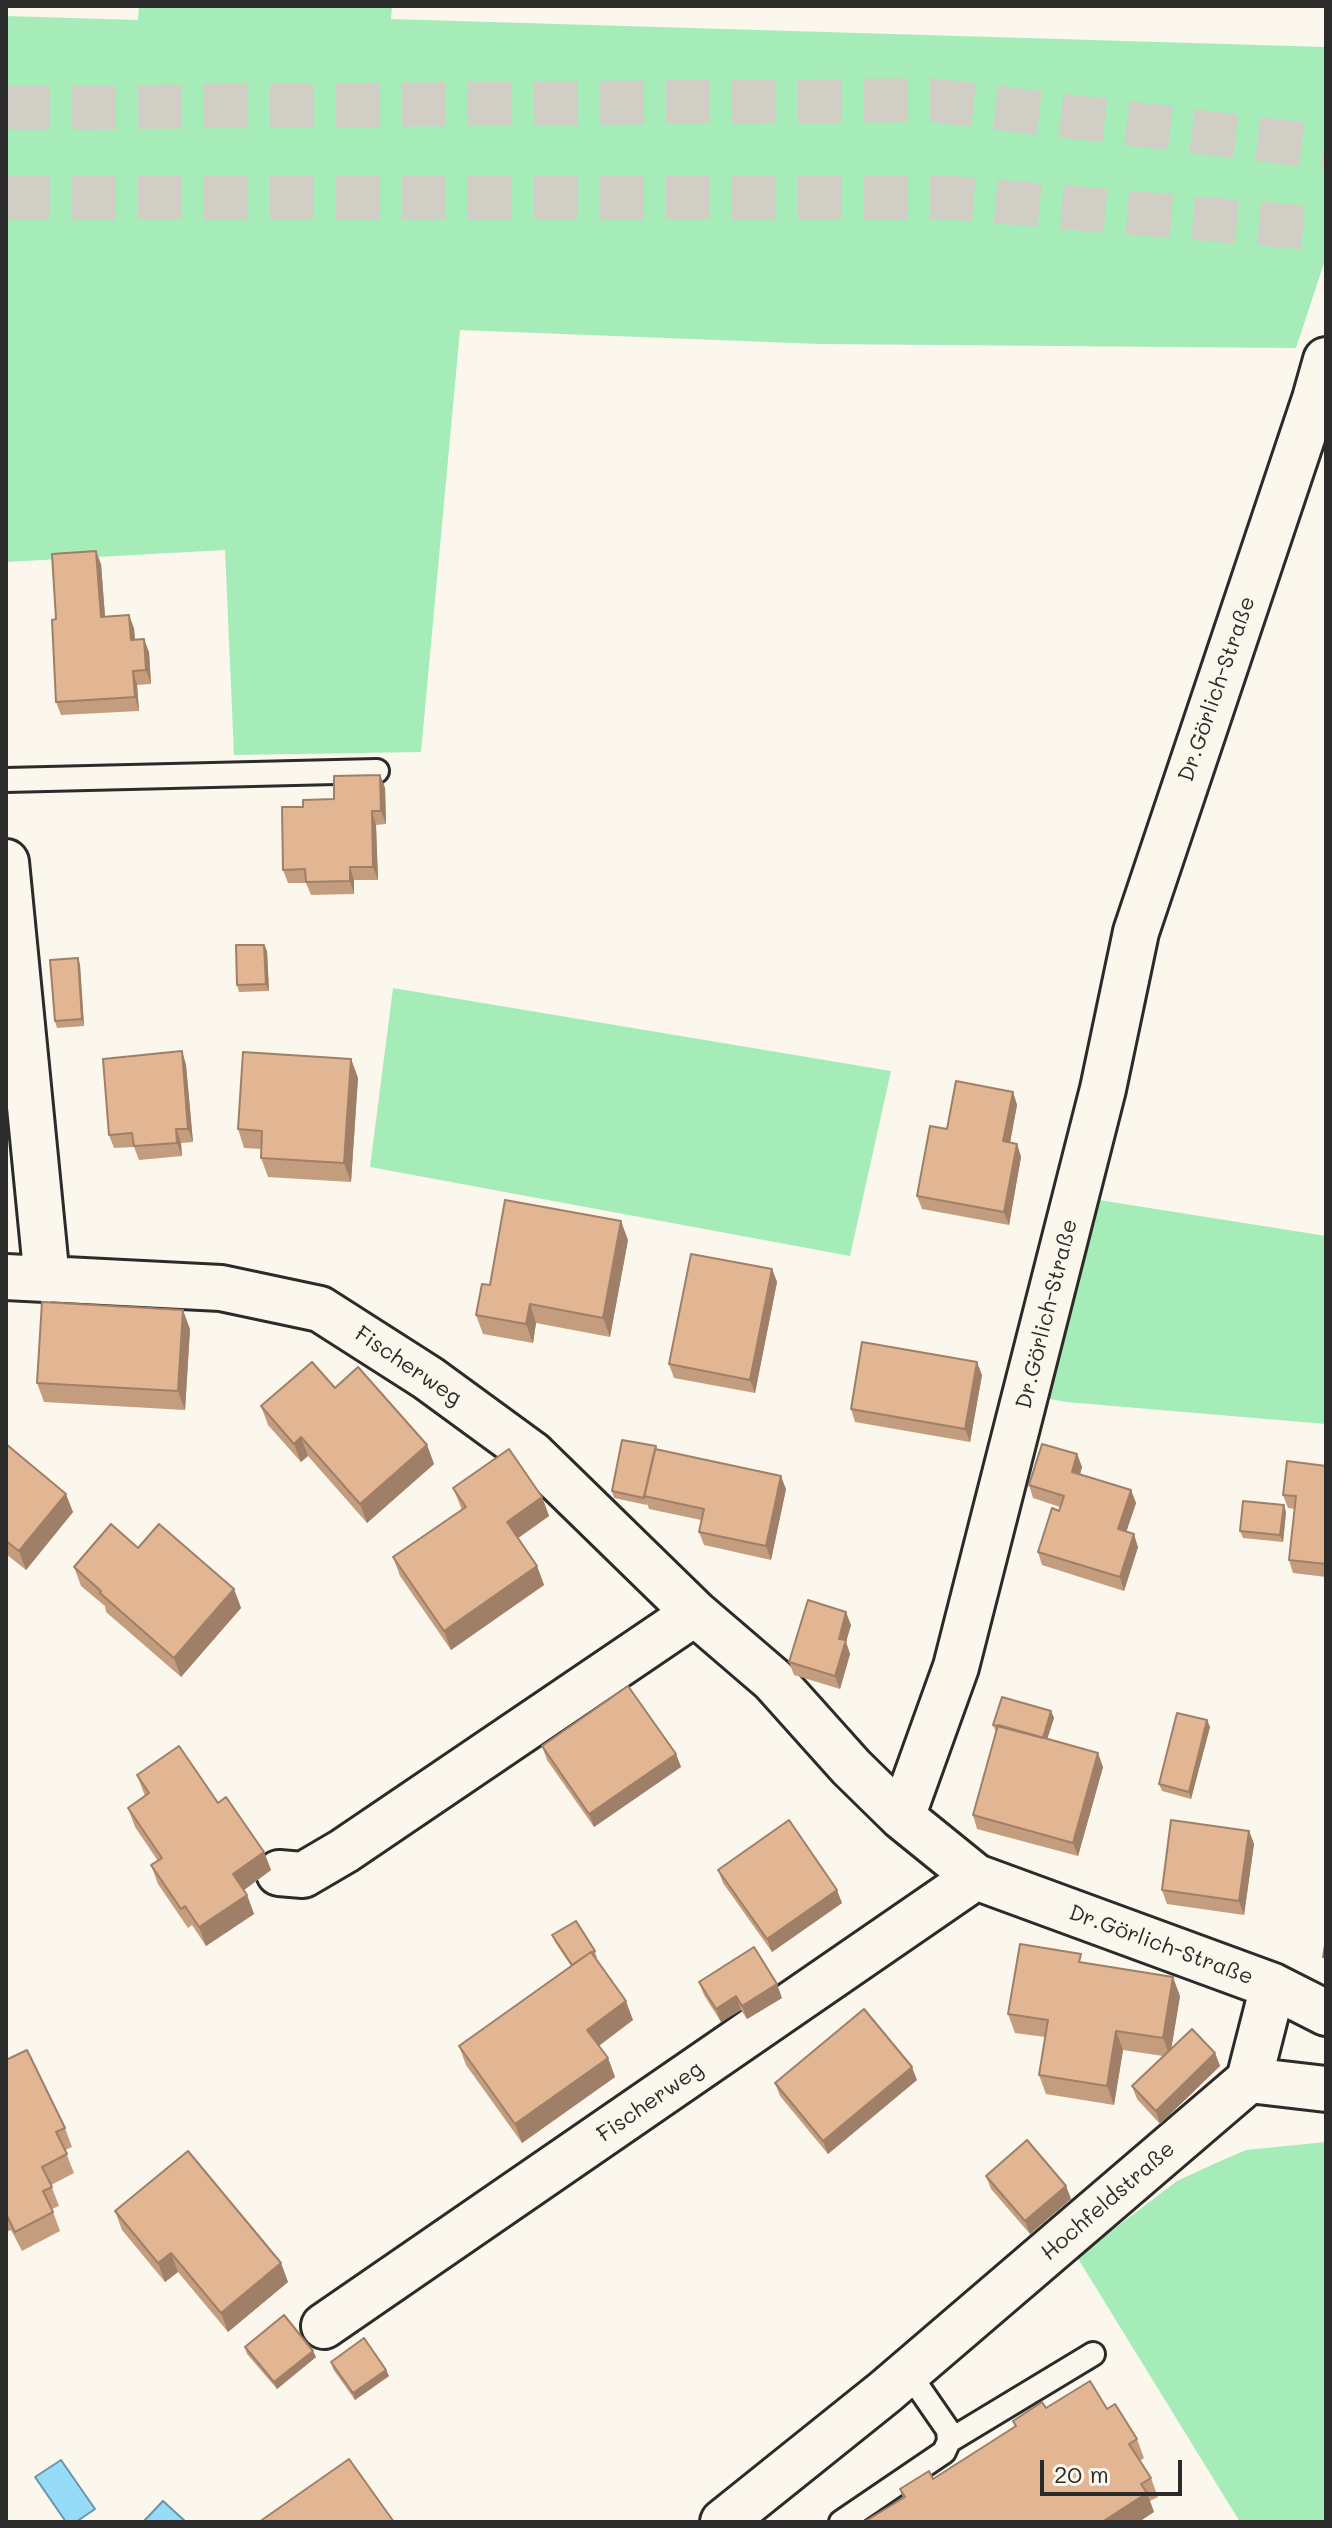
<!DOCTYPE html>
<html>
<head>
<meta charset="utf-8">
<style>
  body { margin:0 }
  #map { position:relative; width:1332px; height:2528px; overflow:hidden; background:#fbf7ec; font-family:Mali,sans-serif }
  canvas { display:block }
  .frame { position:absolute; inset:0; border:8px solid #2b2b2b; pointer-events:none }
  .scale { position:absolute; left:1040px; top:2460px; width:142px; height:36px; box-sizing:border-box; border:4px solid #2b2b2b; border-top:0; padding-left:10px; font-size:24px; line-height:28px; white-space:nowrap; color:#2b2b2b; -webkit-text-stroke:6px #fbf7ec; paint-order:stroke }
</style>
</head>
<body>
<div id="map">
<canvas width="1332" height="2528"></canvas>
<div class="frame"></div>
<div class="scale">20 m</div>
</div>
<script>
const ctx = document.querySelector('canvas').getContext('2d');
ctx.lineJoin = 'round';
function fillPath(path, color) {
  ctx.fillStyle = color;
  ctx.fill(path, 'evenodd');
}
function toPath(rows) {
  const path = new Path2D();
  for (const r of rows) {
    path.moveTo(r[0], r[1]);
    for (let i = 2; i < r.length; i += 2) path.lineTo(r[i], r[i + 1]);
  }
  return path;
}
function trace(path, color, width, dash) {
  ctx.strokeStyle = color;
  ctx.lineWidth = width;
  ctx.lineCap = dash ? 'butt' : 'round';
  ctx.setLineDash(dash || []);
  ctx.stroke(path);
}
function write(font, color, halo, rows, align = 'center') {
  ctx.font = font + ' Mali,sans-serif';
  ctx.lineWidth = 6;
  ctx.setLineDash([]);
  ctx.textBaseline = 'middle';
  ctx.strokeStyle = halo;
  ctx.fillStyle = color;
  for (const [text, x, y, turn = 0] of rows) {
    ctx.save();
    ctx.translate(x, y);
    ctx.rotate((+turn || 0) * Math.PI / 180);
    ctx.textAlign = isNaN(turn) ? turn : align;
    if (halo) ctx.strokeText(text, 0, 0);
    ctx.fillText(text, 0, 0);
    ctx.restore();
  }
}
const green = toPath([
  [139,6,392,6,391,19,1326,47,1326,257,1296,348,821,344,460,330,421,752,234,755,225,550,6,562,6,16,138,20],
  [393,988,891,1071,850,1256,370,1167],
  [1099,1200,1326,1236,1326,1424,1066,1402,1045,1398],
  [1326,2142,1326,2522,1240,2522,1077,2257,1177,2181,1216,2163,1246,2150]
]);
const water = toPath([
  [61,2460,95,2509,76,2522,66,2522,35,2477,61,2460],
  [163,2501,186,2522,143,2522,163,2501]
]);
const motorwayTunnel = toPath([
  [6,108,932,100,1326,147],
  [6,198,954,198,1326,229]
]);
const service = toPath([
  [6,780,377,771],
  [949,2441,1093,2354],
  [841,2522,944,2452,949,2441,948,2430,908,2372]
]);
const minor = toPath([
  [1326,360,1315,399,1136,932,1103,1089,956,1667,902,1817,976,1877,1273,1986,1326,2013],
  [6,862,47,1280],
  [6,1277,221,1288,320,1309,428,1378,532,1454,695,1613,773,1680,851,1767,902,1817],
  [279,1873,303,1875,344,1851,695,1613],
  [1249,2080,1273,1986],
  [324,2326,976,1877],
  [723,2522,885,2392,1249,2080,1326,2089]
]);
const wall = toPath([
  [101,564,105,616,134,628,135,640,149,652,151,684,137,685,139,711,61,715,56,702,56,619],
  [380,775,385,788,386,824,376,825,378,880,354,880,354,894,311,895,306,883,288,883,283,870,303,807,334,799],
  [264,945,267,951,269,991,239,992,237,985],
  [78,958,80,965,84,1026,57,1028,55,1021],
  [182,1051,186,1065,193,1142,181,1143,182,1156,139,1160,134,1147,114,1148,109,1135],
  [351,1059,358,1078,351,1182,268,1177,261,1158,261,1149,244,1148,238,1129],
  [1013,1092,1017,1105,1010,1142,1017,1144,1021,1157,1009,1225,922,1209,917,1196,947,1129],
  [628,1240,610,1337,536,1323,533,1343,483,1334,476,1315,490,1285],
  [772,1269,777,1282,755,1393,674,1378,669,1364],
  [190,1329,185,1410,44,1402,37,1383],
  [982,1375,970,1442,855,1422,851,1409],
  [335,1388,427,1445,434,1464,367,1523,308,1456,301,1462,268,1425,261,1406],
  [6,1444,73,1512,26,1570,6,1554],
  [656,1446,657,1450,786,1489,771,1560,704,1545,699,1532,701,1520,649,1509,647,1503,647,1505,614,1498,612,1491],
  [1077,1454,1082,1467,1080,1474,1131,1490,1136,1503,1126,1531,1138,1547,1124,1591,1042,1565,1038,1552,1060,1507,1033,1498,1029,1485],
  [1326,1466,1326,1577,1293,1573,1289,1560,1295,1509,1288,1508,1283,1495],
  [453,1488,542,1497,549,1516,518,1538,537,1566,544,1585,451,1650,400,1576,393,1557,462,1510],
  [1286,1512,1283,1542,1243,1538,1240,1531],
  [138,1548,234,1589,241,1608,181,1677,106,1612,105,1606,81,1586,74,1567],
  [851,1625,846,1642,850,1654,840,1689,794,1675,789,1662],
  [1051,1711,1054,1718,1047,1739,1103,1767,1078,1856,977,1829,973,1815,996,1732,993,1725],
  [1207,1720,1210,1727,1191,1799,1162,1791,1159,1784],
  [542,1746,676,1754,681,1767,594,1827,547,1760],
  [137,1775,218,1803,264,1852,271,1870,244,1890,247,1895,254,1914,206,1946,192,1925,188,1928,158,1884,151,1865,158,1861,135,1827,128,1808,145,1796],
  [1249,1831,1254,1844,1244,1915,1167,1904,1162,1890],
  [718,1870,842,1903,772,1952,723,1883],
  [552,1935,595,1951,597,1958,596,1959,633,2020,599,2046,608,2058,615,2077,522,2143,466,2065,459,2046,571,1966,555,1942],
  [1084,1963,1180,1996,1171,2049,1215,2053,1220,2066,1160,2124,1137,2099,1132,2086,1163,2056,1123,2050,1114,2105,1046,2094,1039,2075,1045,2037,1015,2033,1008,2014],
  [699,1982,782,1998,747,2019,741,2010,721,2022,704,1995],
  [6,2060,65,2128,72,2147,65,2150,74,2173,51,2185,59,2206,52,2209,60,2231,22,2251,11,2230,6,2232],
  [917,2080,828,2154,780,2096,775,2083],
  [986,2176,1066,2186,1071,2199,1030,2234,991,2189],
  [115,2211,281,2263,288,2282,228,2332,178,2272,165,2282,122,2230],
  [245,2347,313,2351,316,2357,277,2389,247,2354],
  [331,2362,386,2370,389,2376,355,2400,333,2369],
  [1046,2408,1107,2409,1137,2439,1144,2458,1140,2461,1151,2478,1158,2497,1150,2501,1154,2512,903,2498,900,2489,933,2479,1015,2427,1013,2421]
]);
const shadedWall = toPath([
  [96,551,101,564,106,630,101,617],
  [129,615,134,628,136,653,131,640],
  [144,639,149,652,151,684,146,670],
  [133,671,137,685,139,711,135,697],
  [380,775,385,788,386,824,381,811],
  [372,811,376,825,378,880,373,867],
  [350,867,354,880,354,894,350,881],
  [264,945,267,951,269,991,266,984],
  [78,958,80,965,84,1026,82,1019],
  [182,1051,186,1065,193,1142,188,1129],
  [351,1059,358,1078,351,1182,344,1163],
  [1013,1092,1017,1105,1008,1154,1003,1141],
  [176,1129,181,1143,182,1156,177,1143],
  [1017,1144,1021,1157,1009,1225,1004,1212],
  [621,1221,628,1240,610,1337,603,1318],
  [772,1269,777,1282,755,1393,750,1380],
  [530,1304,536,1323,533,1343,526,1324],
  [183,1310,190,1329,185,1410,178,1391],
  [977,1362,982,1375,970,1442,965,1429],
  [301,1437,308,1456,301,1462,294,1444],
  [427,1445,434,1464,367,1523,360,1504],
  [1077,1454,1082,1467,1077,1485,1072,1472],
  [781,1476,786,1489,771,1560,766,1546],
  [1131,1490,1136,1503,1123,1542,1118,1529],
  [66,1494,73,1512,26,1570,19,1551],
  [542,1497,549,1516,514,1541,507,1522],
  [1284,1505,1286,1512,1283,1542,1280,1535],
  [1134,1534,1138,1547,1124,1591,1120,1577],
  [537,1566,544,1585,451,1650,444,1631],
  [234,1589,241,1608,181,1677,174,1658],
  [846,1612,851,1625,846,1642,850,1654,840,1689,835,1676,839,1639],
  [1051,1711,1054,1718,1045,1746,1043,1739],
  [1207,1720,1210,1727,1191,1799,1189,1792],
  [1098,1753,1103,1767,1078,1856,1073,1843],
  [676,1754,681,1767,594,1827,589,1814],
  [1249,1831,1254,1844,1244,1915,1239,1901],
  [264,1852,271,1870,240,1893,233,1874],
  [837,1890,842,1903,772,1952,767,1939],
  [247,1895,254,1914,206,1946,199,1927],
  [1173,1977,1180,1996,1170,2057,1163,2038],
  [777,1984,782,1998,747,2019,742,2006],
  [736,1996,741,2010,721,2022,716,2009],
  [626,2001,633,2020,594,2049,587,2030],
  [1116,2031,1123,2050,1114,2105,1107,2086],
  [1215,2053,1220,2066,1160,2124,1156,2111],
  [608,2058,615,2077,522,2143,515,2124],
  [912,2067,917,2080,828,2154,823,2141],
  [1066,2186,1071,2199,1030,2234,1025,2221],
  [171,2253,178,2272,165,2282,158,2263],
  [281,2263,288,2282,228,2332,221,2313],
  [313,2351,316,2357,277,2389,274,2382],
  [386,2370,389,2376,355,2400,353,2393],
  [1147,2493,1154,2512,1139,2522,1102,2522]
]);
const building = toPath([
  [96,551,101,617,129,615,131,640,144,639,146,670,133,671,135,697,56,702,52,620,56,619,52,554,96,551],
  [380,775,381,811,372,811,373,867,350,867,350,881,306,882,305,869,283,870,282,807,303,807,303,800,334,799,334,776,380,775],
  [236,945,264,945,266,984,237,985,236,945],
  [78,958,82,1019,55,1021,50,960,78,958],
  [182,1051,188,1129,176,1129,177,1143,134,1146,132,1133,109,1135,103,1059,182,1051],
  [243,1052,351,1059,344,1163,261,1158,262,1131,238,1129,243,1052],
  [956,1081,1013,1092,1003,1141,1017,1144,1004,1212,917,1196,930,1126,947,1129,956,1081],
  [505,1200,621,1221,603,1318,530,1304,526,1324,476,1315,482,1284,490,1285,505,1200],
  [691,1254,772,1269,750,1380,669,1364,691,1254],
  [42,1302,183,1310,178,1391,37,1383,42,1302],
  [862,1342,977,1362,965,1429,851,1409,862,1342],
  [312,1362,335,1388,358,1367,427,1445,360,1504,301,1437,294,1444,261,1406,312,1362],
  [622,1440,656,1446,644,1498,612,1491,622,1440],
  [6,1444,66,1494,19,1551,6,1541,6,1444],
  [1042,1444,1077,1454,1072,1472,1131,1490,1118,1529,1134,1534,1120,1577,1038,1552,1052,1508,1059,1511,1064,1496,1029,1485,1042,1444],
  [509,1449,542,1497,507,1522,537,1566,444,1631,393,1557,466,1507,453,1488,509,1449],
  [655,1449,781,1476,766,1546,699,1532,704,1509,644,1496,655,1449],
  [1287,1461,1326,1466,1326,1564,1289,1560,1296,1496,1283,1495,1287,1461],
  [1243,1501,1284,1505,1280,1535,1240,1531,1243,1501],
  [111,1524,138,1548,159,1524,234,1589,174,1658,100,1593,101,1591,74,1567,111,1524],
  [808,1600,846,1612,839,1639,846,1640,835,1676,789,1662,808,1600],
  [628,1686,676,1754,589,1814,542,1746,628,1686],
  [1002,1697,1051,1711,1043,1738,993,1725,1002,1697],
  [1177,1713,1207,1720,1189,1792,1159,1784,1177,1713],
  [998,1725,1098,1753,1073,1843,973,1815,998,1725],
  [179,1746,218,1803,226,1797,264,1852,233,1874,247,1895,199,1927,185,1906,181,1909,151,1865,162,1858,128,1808,149,1793,137,1775,179,1746],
  [789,1820,837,1890,767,1939,718,1870,789,1820],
  [1171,1820,1249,1831,1239,1901,1162,1890,1171,1820],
  [576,1921,595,1951,591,1953,591,1952,572,1965,552,1935,576,1921],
  [1326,1939,1326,1958,1323,1957,1326,1939],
  [1020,1944,1081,1954,1079,1962,1173,1977,1163,2038,1116,2031,1107,2086,1039,2075,1048,2020,1008,2014,1020,1944],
  [754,1947,777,1984,742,2006,736,1996,716,2009,699,1982,754,1947],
  [591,1952,626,2001,587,2030,608,2058,515,2124,459,2046,591,1952],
  [864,2009,912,2067,823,2141,775,2083,864,2009],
  [1192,2029,1215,2053,1156,2111,1132,2086,1192,2029],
  [27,2050,65,2128,56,2132,67,2154,42,2167,52,2187,43,2191,53,2212,15,2232,6,2214,6,2060,27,2050],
  [1027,2140,1066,2186,1025,2221,986,2176,1027,2140],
  [188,2151,281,2263,221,2313,171,2253,158,2263,115,2211,188,2151],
  [284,2315,313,2351,274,2382,245,2347,284,2315],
  [364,2338,386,2370,353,2393,331,2362,364,2338],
  [1090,2381,1107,2409,1115,2404,1137,2439,1129,2444,1151,2478,1141,2484,1147,2493,1102,2522,864,2522,905,2497,900,2489,929,2471,933,2479,1016,2426,1013,2421,1042,2402,1046,2408,1090,2381],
  [349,2459,394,2522,259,2522,349,2459]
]);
const streetNames = [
  ["Dr.Görlich-Straße",1217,689,-71],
  ["Dr.Görlich-Straße",1047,1314,-76],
  ["Fischerweg",408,1366,34],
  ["Dr.Görlich-Straße",1161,1945,20],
  ["Fischerweg",650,2102,-35],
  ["Hochfeldstraße",1108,2201,-41]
];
fillPath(green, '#a5ecb9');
fillPath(water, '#96dbf8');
trace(water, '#6b95a6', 2);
trace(motorwayTunnel, '#d1cec5', 44, [44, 22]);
trace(service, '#2b2b2b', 28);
trace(minor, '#2b2b2b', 50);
trace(service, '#fbf7ec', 22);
trace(minor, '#fbf7ec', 44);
fillPath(wall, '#c39d7e');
fillPath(shadedWall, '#9f7f67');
fillPath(building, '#e3b693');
trace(building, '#9f7f67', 2);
write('22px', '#2b2b2b', '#fbf7ec', streetNames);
</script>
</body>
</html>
